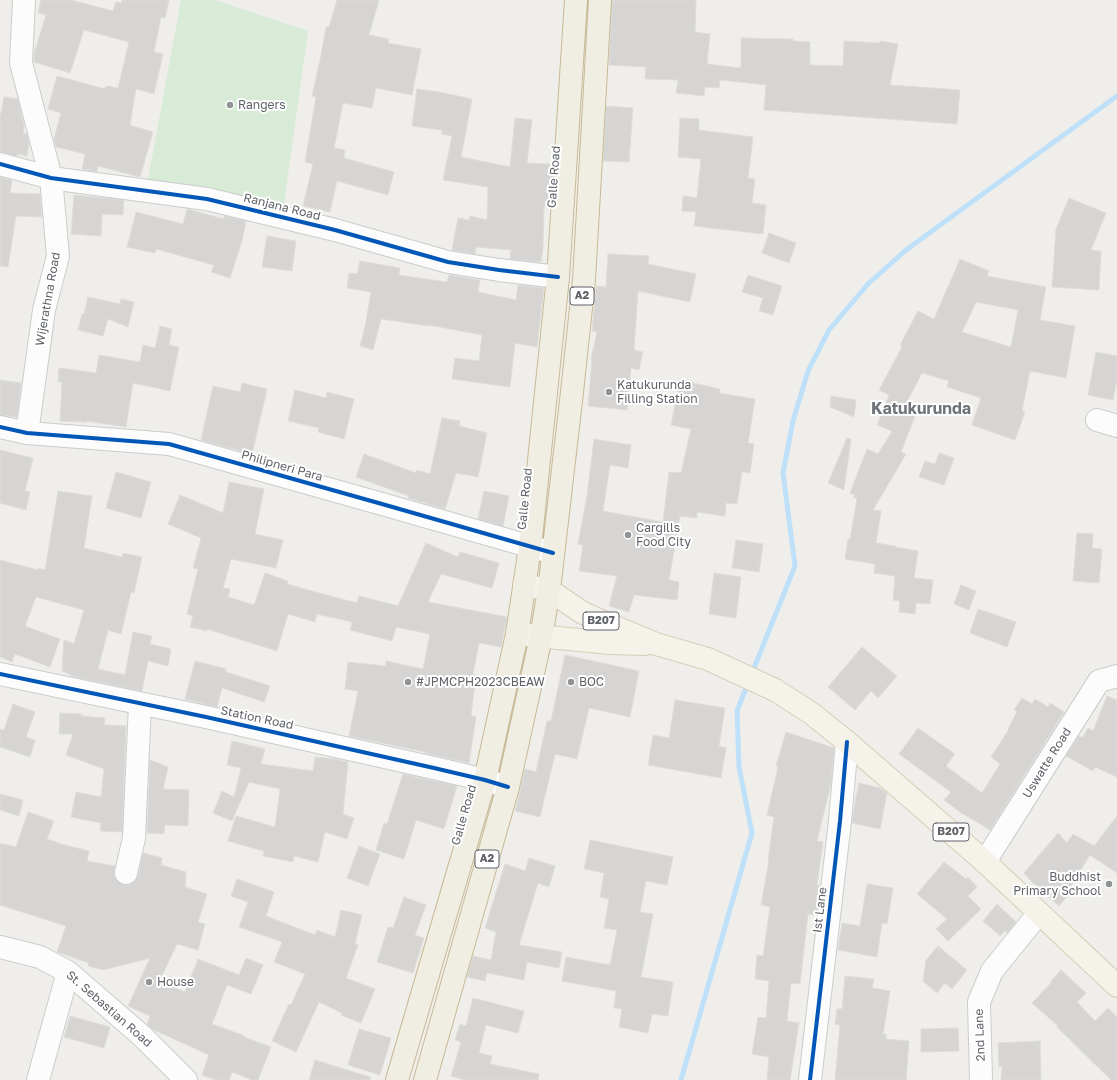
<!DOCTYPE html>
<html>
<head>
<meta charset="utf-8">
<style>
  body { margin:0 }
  canvas { display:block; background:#efeeea }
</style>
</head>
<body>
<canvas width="1117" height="1080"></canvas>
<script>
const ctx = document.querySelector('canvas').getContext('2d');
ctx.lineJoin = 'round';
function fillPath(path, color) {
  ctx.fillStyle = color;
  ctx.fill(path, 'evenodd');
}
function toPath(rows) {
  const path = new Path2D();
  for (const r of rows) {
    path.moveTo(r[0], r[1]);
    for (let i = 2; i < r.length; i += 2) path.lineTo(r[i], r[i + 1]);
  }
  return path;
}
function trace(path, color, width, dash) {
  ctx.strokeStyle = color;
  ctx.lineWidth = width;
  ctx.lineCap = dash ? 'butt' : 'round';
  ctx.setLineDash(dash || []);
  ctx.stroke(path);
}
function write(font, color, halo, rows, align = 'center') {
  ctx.font = font + ' "Golos Text",sans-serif';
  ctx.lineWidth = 4;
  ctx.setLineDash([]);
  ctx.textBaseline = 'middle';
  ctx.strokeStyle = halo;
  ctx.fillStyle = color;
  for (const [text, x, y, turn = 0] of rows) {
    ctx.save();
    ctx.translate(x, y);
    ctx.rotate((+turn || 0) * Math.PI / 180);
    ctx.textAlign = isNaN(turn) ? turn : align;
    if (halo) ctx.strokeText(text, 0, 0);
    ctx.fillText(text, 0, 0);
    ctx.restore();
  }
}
const green = toPath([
  [181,0,215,0,308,31,283,211,148,179]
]);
const stream = toPath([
  [752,673,795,566,783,473,793,421,808,371,829,330,868,284,906,250,1117,96],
  [681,1080,752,833,739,767,737,711,748,683]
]);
const building = toPath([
  [41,0,71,0,113,11,116,2,121,3,122,0,169,0,165,18,161,17,154,52,163,54,154,94,136,89,130,125,153,132,140,177,98,166,97,172,82,169,85,154,56,147,54,139,61,113,48,109,57,76,105,89,106,86,118,88,129,42,84,30,70,73,34,62,34,54,46,15,38,13,41,0],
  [337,0,379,0,369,35,389,39,388,43,421,49,412,95,376,88,372,108,343,103,334,148,345,150,344,158,394,172,388,195,337,181,330,212,303,206,313,164,305,162,316,97,312,96,320,60,326,27,329,27,337,0],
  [612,0,696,0,695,32,710,34,707,64,741,68,741,38,793,39,793,41,810,42,810,65,843,66,844,41,880,43,880,41,898,44,890,85,960,90,957,124,764,110,766,85,720,80,719,88,705,87,704,96,676,93,678,80,645,79,646,67,609,65,612,0],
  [417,89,439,92,472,99,461,157,510,167,515,118,532,120,527,163,552,164,550,207,544,206,543,247,541,262,510,259,511,250,476,247,475,254,452,250,458,218,469,220,470,216,487,220,488,187,443,180,452,136,442,134,442,130,412,126,417,89],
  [4,97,18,99,24,126,23,133,27,134,29,144,27,156,18,154,17,156,0,152,0,117,4,97],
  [606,106,633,108,629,162,603,161,606,106],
  [680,118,699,119,699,130,753,137,748,178,755,179,752,203,766,205,763,234,694,226,696,212,682,211,683,196,697,198,701,159,678,157,680,118],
  [0,177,12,180,10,193,40,194,42,217,16,216,8,267,0,266,0,177],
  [74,195,124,200,123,215,102,214,101,236,71,234,74,195],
  [1069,198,1106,213,1091,250,1101,251,1099,290,1052,287,1056,229,1069,198],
  [187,209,224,219,224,216,246,221,242,241,230,278,211,272,214,265,156,249,155,253,127,247,136,212,183,224,187,209],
  [769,233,796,243,789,263,762,253,769,233],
  [267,236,296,241,292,271,262,267,267,236],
  [608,254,649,256,648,264,696,274,690,302,638,291,634,350,643,352,639,370,631,368,627,410,588,406,592,359,591,359,597,332,592,331,596,286,606,287,608,254],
  [960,259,989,271,987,276,1046,287,1040,320,1075,326,1066,378,1030,371,1022,411,1025,412,1015,440,972,425,981,398,947,387,949,381,922,373,902,411,915,416,901,452,906,454,873,510,881,511,876,543,895,546,895,547,918,551,914,578,933,580,930,604,916,603,915,614,899,612,900,601,893,600,895,576,874,573,875,564,845,559,848,539,850,539,857,499,853,497,855,495,850,493,867,449,878,454,892,431,877,425,889,395,879,390,902,347,900,345,918,311,934,319,960,259],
  [976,302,1018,310,1011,347,962,332,976,302],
  [360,261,400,268,399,275,447,282,449,275,480,280,478,292,516,300,518,285,544,288,537,347,515,343,510,387,452,379,455,358,479,361,482,335,429,325,429,326,381,319,373,350,360,346,365,327,371,292,347,288,349,273,357,274,360,261],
  [748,275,782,286,773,315,759,311,763,298,742,292,748,275],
  [88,297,120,304,121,299,134,302,128,327,108,319,103,336,78,330,82,314,84,314,88,297],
  [160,326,172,329,169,345,179,347,170,391,133,383,126,427,86,421,86,422,60,421,62,382,58,382,59,368,96,373,99,355,140,362,143,345,155,348,160,326],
  [1096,352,1117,356,1117,379,1113,400,1088,395,1096,352],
  [0,380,21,383,17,417,0,415,0,380],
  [680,380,720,389,719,393,755,399,748,443,754,444,750,473,742,472,737,504,726,503,725,516,697,512,697,518,680,516,669,580,679,582,677,600,634,595,629,612,609,606,617,576,579,571,583,545,578,544,587,496,594,439,631,445,628,468,610,465,603,511,663,522,669,472,681,473,691,429,671,425,680,380],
  [242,383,267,389,252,454,201,440,213,386,240,392,242,383],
  [295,390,326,398,327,392,354,399,344,439,318,432,319,428,288,421,295,390],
  [831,396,856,400,854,417,830,407,831,396],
  [442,418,460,421,459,426,487,433,478,477,456,473,445,509,408,498,409,496,356,477,364,454,416,473,417,470,430,474,442,418],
  [847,438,851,439,844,490,828,483,847,438],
  [0,450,33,458,25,491,30,492,26,510,0,503,0,450],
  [939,453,954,458,944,485,919,477,925,461,935,464,939,453],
  [116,472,151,482,141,518,106,508,116,472],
  [229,482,264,489,255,534,283,540,276,568,231,559,223,588,230,589,228,597,254,605,265,573,288,581,287,584,330,596,357,603,359,596,398,606,426,543,458,557,460,552,499,563,492,588,441,574,428,602,507,617,501,647,479,643,473,674,476,675,471,716,476,717,469,763,425,753,425,752,349,736,358,691,345,689,348,662,386,666,386,661,423,669,430,634,396,627,392,641,350,630,352,622,317,614,315,622,288,614,277,651,207,629,207,631,190,627,193,616,187,614,198,569,193,568,201,538,168,524,180,495,223,513,229,482],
  [58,491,92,496,84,548,122,557,123,553,142,557,134,593,131,592,121,634,108,630,98,669,125,675,133,632,152,636,150,644,171,649,168,666,148,661,142,691,71,676,71,675,62,671,64,640,74,644,84,610,36,597,25,626,60,639,50,667,15,654,12,662,0,657,0,560,38,570,38,568,45,570,58,491],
  [484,491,509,496,503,526,478,519,484,491],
  [1077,533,1093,534,1092,548,1102,549,1099,583,1073,581,1077,533],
  [736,540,763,544,759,572,732,568,736,540],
  [714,573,741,577,736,618,709,614,714,573],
  [961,585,976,591,969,610,954,604,961,585],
  [978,609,1016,622,1007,647,970,633,978,609],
  [862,647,897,676,878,698,871,691,855,710,828,687,862,647],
  [565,655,639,671,630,717,589,708,577,759,555,754,540,817,515,811,525,769,536,772,547,721,551,721,565,655],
  [195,661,226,669,226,672,270,686,264,702,222,688,217,707,185,699,195,661],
  [1107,696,1117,700,1117,777,1095,767,1093,771,1066,756,1079,736,1082,738,1088,728,1093,731,1107,696],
  [1022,698,1032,704,1035,699,1048,707,1050,703,1064,712,990,830,960,812,944,800,951,792,899,754,918,728,955,754,946,766,982,793,1000,764,991,757,1009,729,1008,729,1017,712,1014,710,1022,698],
  [675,700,725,708,719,746,726,748,721,778,648,765,653,735,669,738,675,700],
  [13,704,35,712,26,737,35,740,30,757,0,747,0,729,4,730,13,704],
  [60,713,81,714,81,716,105,718,104,725,126,726,122,832,100,831,101,823,71,817,76,792,101,797,104,769,66,755,73,734,59,734,60,713],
  [786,732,834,748,831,784,817,841,823,842,817,885,820,886,817,915,808,914,800,984,791,983,787,1021,799,1023,790,1080,767,1080,769,1057,752,1054,758,1017,766,1018,769,981,755,979,757,955,763,956,770,907,761,905,769,861,768,861,774,817,767,815,778,767,776,766,786,732],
  [232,741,265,749,261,764,313,771,315,757,335,759,348,762,343,814,354,818,347,839,325,832,318,862,294,856,293,862,263,856,264,851,228,841,236,816,275,827,280,789,249,782,232,821,213,813,222,791,234,797,241,768,227,765,232,741],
  [150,760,168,767,163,789,189,790,188,826,165,825,164,834,147,833,150,760],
  [403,774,457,786,444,829,416,820,404,859,376,850,384,823,387,824,403,774],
  [859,783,880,788,887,793,880,829,852,823,854,808,859,783],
  [0,794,23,800,19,816,0,810,0,794],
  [28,812,54,821,47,839,57,842,57,843,89,851,87,861,115,866,114,877,118,882,123,885,130,885,135,881,138,876,143,853,162,858,161,865,186,872,185,887,207,894,198,922,205,924,198,950,177,944,159,982,185,992,198,959,239,975,246,958,263,965,251,994,227,985,212,1024,245,1036,244,1037,271,1047,258,1080,252,1080,232,1072,229,1080,216,1080,202,1075,209,1055,152,1029,147,1024,150,1016,128,1006,150,958,103,970,88,966,89,963,57,952,66,926,0,905,0,843,16,847,28,812],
  [1117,816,1117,873,1090,855,1068,891,1070,893,1059,906,1044,893,1047,891,1033,883,1024,873,1058,833,1067,843,1073,834,1094,846,1117,816],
  [590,840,673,857,667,885,646,881,640,912,653,914,641,977,673,982,668,1016,652,1014,648,1033,619,1027,622,1009,614,1008,616,991,562,981,566,957,610,965,617,930,604,928,609,899,600,897,604,873,584,869,590,840],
  [359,846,380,854,368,886,347,878,359,846],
  [529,858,555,866,549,887,538,883,519,945,562,952,559,968,527,962,524,980,487,973,485,981,467,977,473,956,491,960,496,932,485,928,505,864,525,871,529,858],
  [944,862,966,879,968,877,977,887,968,896,981,909,948,941,936,929,947,919,917,894,944,862],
  [237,879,274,892,266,916,315,935,317,930,335,937,341,910,362,915,355,944,358,945,346,978,375,989,361,1023,341,1015,342,1013,319,1002,296,1052,272,1041,289,1004,291,1005,305,974,274,962,282,942,239,927,248,902,231,896,237,879],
  [867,884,893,888,887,924,882,923,877,957,838,950,842,923,860,926,867,884],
  [404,897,426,905,415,935,424,938,413,973,377,962,388,927,393,928,404,897],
  [997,904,1016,922,1007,933,1005,931,1000,936,983,921,997,904],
  [938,946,967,970,952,989,945,983,937,993,923,981,926,960,938,946],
  [1061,970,1086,993,1077,1002,1095,1021,1108,1008,1117,1017,1117,1080,1111,1080,1057,1027,1058,1026,1032,1003,1052,982,1051,981,1061,970],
  [845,976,874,979,872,988,890,991,883,1034,886,1034,886,1039,909,1041,906,1080,835,1080,840,1025,835,1024,837,1009,842,1009,845,976],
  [473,998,524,1011,518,1033,486,1025,479,1053,492,1056,490,1064,539,1074,538,1080,465,1080,451,1076,461,1042,455,1040,460,1024,466,1026,473,998],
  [70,1016,110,1027,104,1048,64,1037,70,1016],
  [958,1028,959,1051,921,1052,921,1029,958,1028],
  [359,1029,391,1038,380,1075,348,1065,359,1029],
  [1040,1041,1041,1080,1001,1080,1002,1066,999,1067,998,1043,1040,1041],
  [315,1060,370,1077,370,1080,309,1080,315,1060]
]);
const minor = toPath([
  [24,0,21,63,51,178,58,256,44,310,27,433],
  [0,164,51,178,207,199,335,230,448,262,499,270,558,277],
  [1097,420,1117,426],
  [0,427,27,433,169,444,382,504,553,553],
  [0,674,206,717,434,768,485,780,508,787],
  [985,862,991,852,1099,681,1117,676],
  [126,873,134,838,140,704],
  [0,947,40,957,68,972,142,1036,186,1080],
  [38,1080,68,972],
  [810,1080,840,821,847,742],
  [981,1080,979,1002,992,971,1039,913]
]);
const major = toPath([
  [524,585,549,590,583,613,608,624,656,644,708,659,775,690,811,713,847,742,985,862,1117,986],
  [517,634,610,643,645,644]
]);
const highway = toPath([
  [397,1080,485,780,517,634,530,547,558,277,576,0],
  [425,1080,508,787,541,637,549,590,572,392,584,280,600,0]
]);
const cycleway = toPath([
  [0,164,51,178,207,199,335,230,448,262,499,270,558,277],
  [0,427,27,433,169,444,382,504,553,553],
  [0,674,206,717,434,768,485,780,508,787],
  [810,1080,840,821,847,742]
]);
const markers = [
  [230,105,4,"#919496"],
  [609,392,4,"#919496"],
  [628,535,4,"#919496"],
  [408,682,4,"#919496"],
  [571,682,4,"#919496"],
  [1109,884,4,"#919496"],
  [149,982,4,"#919496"]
];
const shields = [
  [582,296,24],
  [601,621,36],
  [951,832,36],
  [487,859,24]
];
const shieldNames = [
  ["A2",582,296],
  ["B207",601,621],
  ["B207",951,832],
  ["A2",487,859]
];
const poiNames = [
  ["Rangers",238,105],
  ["Katukurunda",617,385],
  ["Filling Station",617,399],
  ["Cargills",636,528],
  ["Food City",636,542],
  ["#JPMCPH2023CBEAW",416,682],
  ["BOC",579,682],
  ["Buddhist",1101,877,"right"],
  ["Primary School",1101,891,"right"],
  ["House",157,982]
];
const streetNames = [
  ["Galle Road",554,177,-86],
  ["Ranjana Road",282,207,14],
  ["Wijerathna Road",48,299,-80],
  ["Philipneri Para",282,466,16],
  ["Galle Road",525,499,-84],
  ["Station Road",257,718,12],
  ["Uswatte Road",1047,763,-58],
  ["Galle Road",464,815,-74],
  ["Ist Lane",820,910,-83],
  ["St. Sebastian Road",109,1009,41],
  ["2nd Lane",980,1035,-92]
];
const districtNames = [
  ["Katukurunda",921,409]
];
fillPath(green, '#d8ebd6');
trace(stream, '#bfe0f9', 5);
fillPath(building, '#d6d5d3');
trace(building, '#deddd9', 1);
trace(minor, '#cbcccc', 24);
trace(major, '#d7ceb8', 24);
trace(highway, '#c8b996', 24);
trace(minor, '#fdfcfc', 22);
trace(major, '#f4f2e9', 22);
trace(highway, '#f0ede3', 22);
trace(cycleway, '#0057b8', 4);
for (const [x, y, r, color] of markers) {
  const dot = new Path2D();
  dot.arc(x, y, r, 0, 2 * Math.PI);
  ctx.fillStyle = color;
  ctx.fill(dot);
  trace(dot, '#fff', 1.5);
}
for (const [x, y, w] of shields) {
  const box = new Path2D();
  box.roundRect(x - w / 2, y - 9, w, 18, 3);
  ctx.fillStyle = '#fff';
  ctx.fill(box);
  trace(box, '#5f6368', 1);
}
write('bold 11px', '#5f6368', null, shieldNames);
write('12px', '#5f6368', '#fff', poiNames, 'left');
write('12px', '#5f6368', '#fff', streetNames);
write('bold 16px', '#70757a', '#fff', districtNames);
</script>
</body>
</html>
